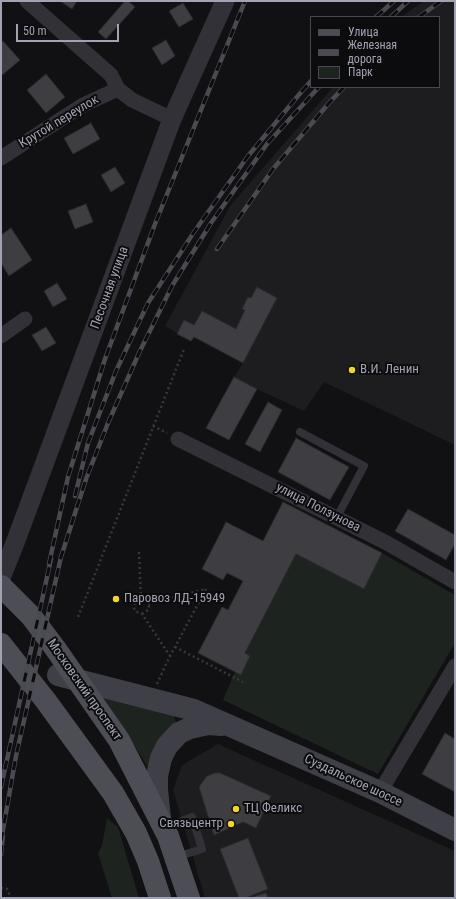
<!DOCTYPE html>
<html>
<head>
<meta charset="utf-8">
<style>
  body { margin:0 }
  #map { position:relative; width:456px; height:899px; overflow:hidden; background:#111012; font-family:"Roboto Condensed",sans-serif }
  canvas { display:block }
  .frame { position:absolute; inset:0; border:2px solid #a1a3b3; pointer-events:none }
  .legend { position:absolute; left:310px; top:16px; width:130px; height:72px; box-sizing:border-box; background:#0c0b0d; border:1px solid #48484f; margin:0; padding:5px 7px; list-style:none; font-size:12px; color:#a1a3b3 }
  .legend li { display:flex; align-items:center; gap:8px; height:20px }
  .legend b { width:20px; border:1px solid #48484f }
  .scale { position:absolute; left:16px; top:24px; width:103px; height:18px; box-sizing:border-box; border:2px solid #a1a3b3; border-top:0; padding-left:5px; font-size:12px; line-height:14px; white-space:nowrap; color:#a1a3b3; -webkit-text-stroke:3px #0c0b0d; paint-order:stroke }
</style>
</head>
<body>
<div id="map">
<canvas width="456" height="899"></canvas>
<div class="frame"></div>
<ul class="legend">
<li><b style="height:5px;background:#4d4d56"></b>Улица</li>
<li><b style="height:5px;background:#4a4b52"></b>Железная дорога</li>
<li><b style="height:11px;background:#1d241f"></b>Парк</li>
</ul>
<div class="scale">50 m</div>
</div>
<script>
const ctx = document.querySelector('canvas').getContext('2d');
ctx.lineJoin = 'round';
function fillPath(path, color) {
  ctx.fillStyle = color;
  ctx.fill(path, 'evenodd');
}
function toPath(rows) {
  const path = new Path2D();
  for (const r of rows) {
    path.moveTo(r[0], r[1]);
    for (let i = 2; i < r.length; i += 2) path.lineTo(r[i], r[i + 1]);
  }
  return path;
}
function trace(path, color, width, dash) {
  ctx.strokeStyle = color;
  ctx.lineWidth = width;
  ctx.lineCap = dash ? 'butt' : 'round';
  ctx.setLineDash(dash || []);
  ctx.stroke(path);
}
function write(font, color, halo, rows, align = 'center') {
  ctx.font = font + ' "Roboto Condensed",sans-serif';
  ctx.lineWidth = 4;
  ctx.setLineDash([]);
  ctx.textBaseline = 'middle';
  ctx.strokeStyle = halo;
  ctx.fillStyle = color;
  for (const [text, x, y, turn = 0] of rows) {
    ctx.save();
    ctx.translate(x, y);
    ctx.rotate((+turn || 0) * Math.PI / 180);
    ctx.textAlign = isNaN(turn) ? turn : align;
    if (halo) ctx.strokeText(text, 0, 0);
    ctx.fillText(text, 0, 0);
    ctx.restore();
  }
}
const built = toPath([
  [424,1,455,1,455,445,324,382,304,411,257,389,234,377,243,363,194,337,191,341,165,326,230,206,333,87,439,87,439,17,401,17],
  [218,744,455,851,455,898,205,898,173,790,182,765]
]);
const green = toPath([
  [382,553,455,595,455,643,378,774,223,700,235,672,241,674,250,656,245,653,296,554,364,589],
  [101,697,172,712,177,724,152,774,138,751],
  [107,818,118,827,139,898,112,898,98,853,102,846]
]);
const building = toPath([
  [60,1,77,1,72,9,60,1],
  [125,1,128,1,135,7,106,39,98,32,125,1],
  [183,3,193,19,179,27,169,11,183,3],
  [166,40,175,56,162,65,152,48,166,40],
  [3,41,20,60,1,76,1,43,3,41],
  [46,74,65,97,46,113,27,90,46,74],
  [91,123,100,139,73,154,64,138,91,123],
  [115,167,125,183,111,192,101,175,115,167],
  [86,204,93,222,75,229,68,211,86,204],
  [11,228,32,260,9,276,1,263,1,235,11,228],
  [57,283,67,299,53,307,44,291,57,283],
  [257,287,277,298,243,363,194,337,191,341,177,334,184,320,194,325,202,311,236,329,245,310,242,309,248,297,251,298,257,287],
  [46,327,56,343,42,351,32,335,46,327],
  [234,377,257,389,229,440,206,428,234,377],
  [268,402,282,410,260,452,245,444,268,402],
  [296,438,349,467,330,500,278,472,296,438],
  [283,502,382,553,364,589,296,554,245,653,250,656,241,675,198,653,222,607,228,610,243,581,227,573,223,580,202,569,226,522,263,541,283,502],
  [408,509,455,535,455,544,446,560,395,531,408,509],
  [445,733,455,739,455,792,422,774,445,733],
  [215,773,220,773,271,796,256,828,243,822,214,835,199,787,207,776,215,773],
  [248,838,268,889,245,898,239,898,220,849,248,838],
  [266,893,268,898,249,898,266,893]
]);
const path = toPath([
  [153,426,167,433],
  [139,552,141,599],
  [148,604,206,589],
  [142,614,148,610,149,607,147,602,141,599,137,600,135,603,134,608,135,611,142,614,170,656],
  [78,617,184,349],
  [175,647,243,682],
  [157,684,168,660,206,589],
  [1,888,7,889,11,898]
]);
const service = toPath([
  [300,432,364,466,337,517],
  [176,857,202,849,192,817,179,822]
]);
const minor = toPath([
  [27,1,111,75,118,89,132,100,172,119],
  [1,158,83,105,118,89],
  [1,336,25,319],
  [178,439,385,542,455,582],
  [380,792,455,666]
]);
const tertiary = toPath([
  [1,578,15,543,172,119,225,1]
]);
const secondary = toPath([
  [58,675,194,710,380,792,455,830],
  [160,818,157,790,157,776,161,758,167,746,179,733,190,728,208,724,222,725]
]);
const primary = toPath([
  [1,586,31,616,55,648,119,740,168,836,189,898],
  [1,644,46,701,113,793,136,833,148,861,160,898]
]);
const rail = toPath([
  [376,17,394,1],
  [391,17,408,1],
  [419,17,441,1],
  [217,249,273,169,329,103,344,87],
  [75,496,88,443,116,371,148,303,194,232,248,156,302,91,311,81],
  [49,564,68,477,105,359,155,224,245,1],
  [1,787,51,559],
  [1,841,16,756,61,557,86,479,108,423,139,353,172,286,211,223,267,144,319,87],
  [1,854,3,836]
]);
const markers = [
  [352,370,4,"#f2d628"],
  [116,599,4,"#f2d628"],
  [236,809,4,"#f2d628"],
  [231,824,4,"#f2d628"]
];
const streetNames = [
  ["Крутой переулок",59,122,-31],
  ["Песочная улица",110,288,-70],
  ["улица Ползунова",318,508,27],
  ["Московский проспект",84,690,55],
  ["Суздальское шоссе",353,781,25]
];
const poiNames = [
  ["В.И. Ленин",360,370],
  ["Паровоз ЛД-15949",124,599],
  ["ТЦ Феликс",244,809],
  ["Связьцентр",223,824,"right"]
];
fillPath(built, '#1d1c1f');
fillPath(green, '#1d241f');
fillPath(building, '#3d3d42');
trace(building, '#2b2a2e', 1);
trace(path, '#37383e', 2.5, [2, 3]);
trace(service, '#313137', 8);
trace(minor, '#313137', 15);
trace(tertiary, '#313137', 19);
trace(secondary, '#3f4047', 22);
trace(primary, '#4d4d56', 22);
trace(rail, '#4a4b52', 4.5);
trace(rail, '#0c0b0d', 3, [9]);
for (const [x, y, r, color] of markers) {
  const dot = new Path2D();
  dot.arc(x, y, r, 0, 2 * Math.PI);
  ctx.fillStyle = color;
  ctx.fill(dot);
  trace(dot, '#0c0b0d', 1.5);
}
write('13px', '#a1a3b3', '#0c0b0d', streetNames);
write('13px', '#a1a3b3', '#0c0b0d', poiNames, 'left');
</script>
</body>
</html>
